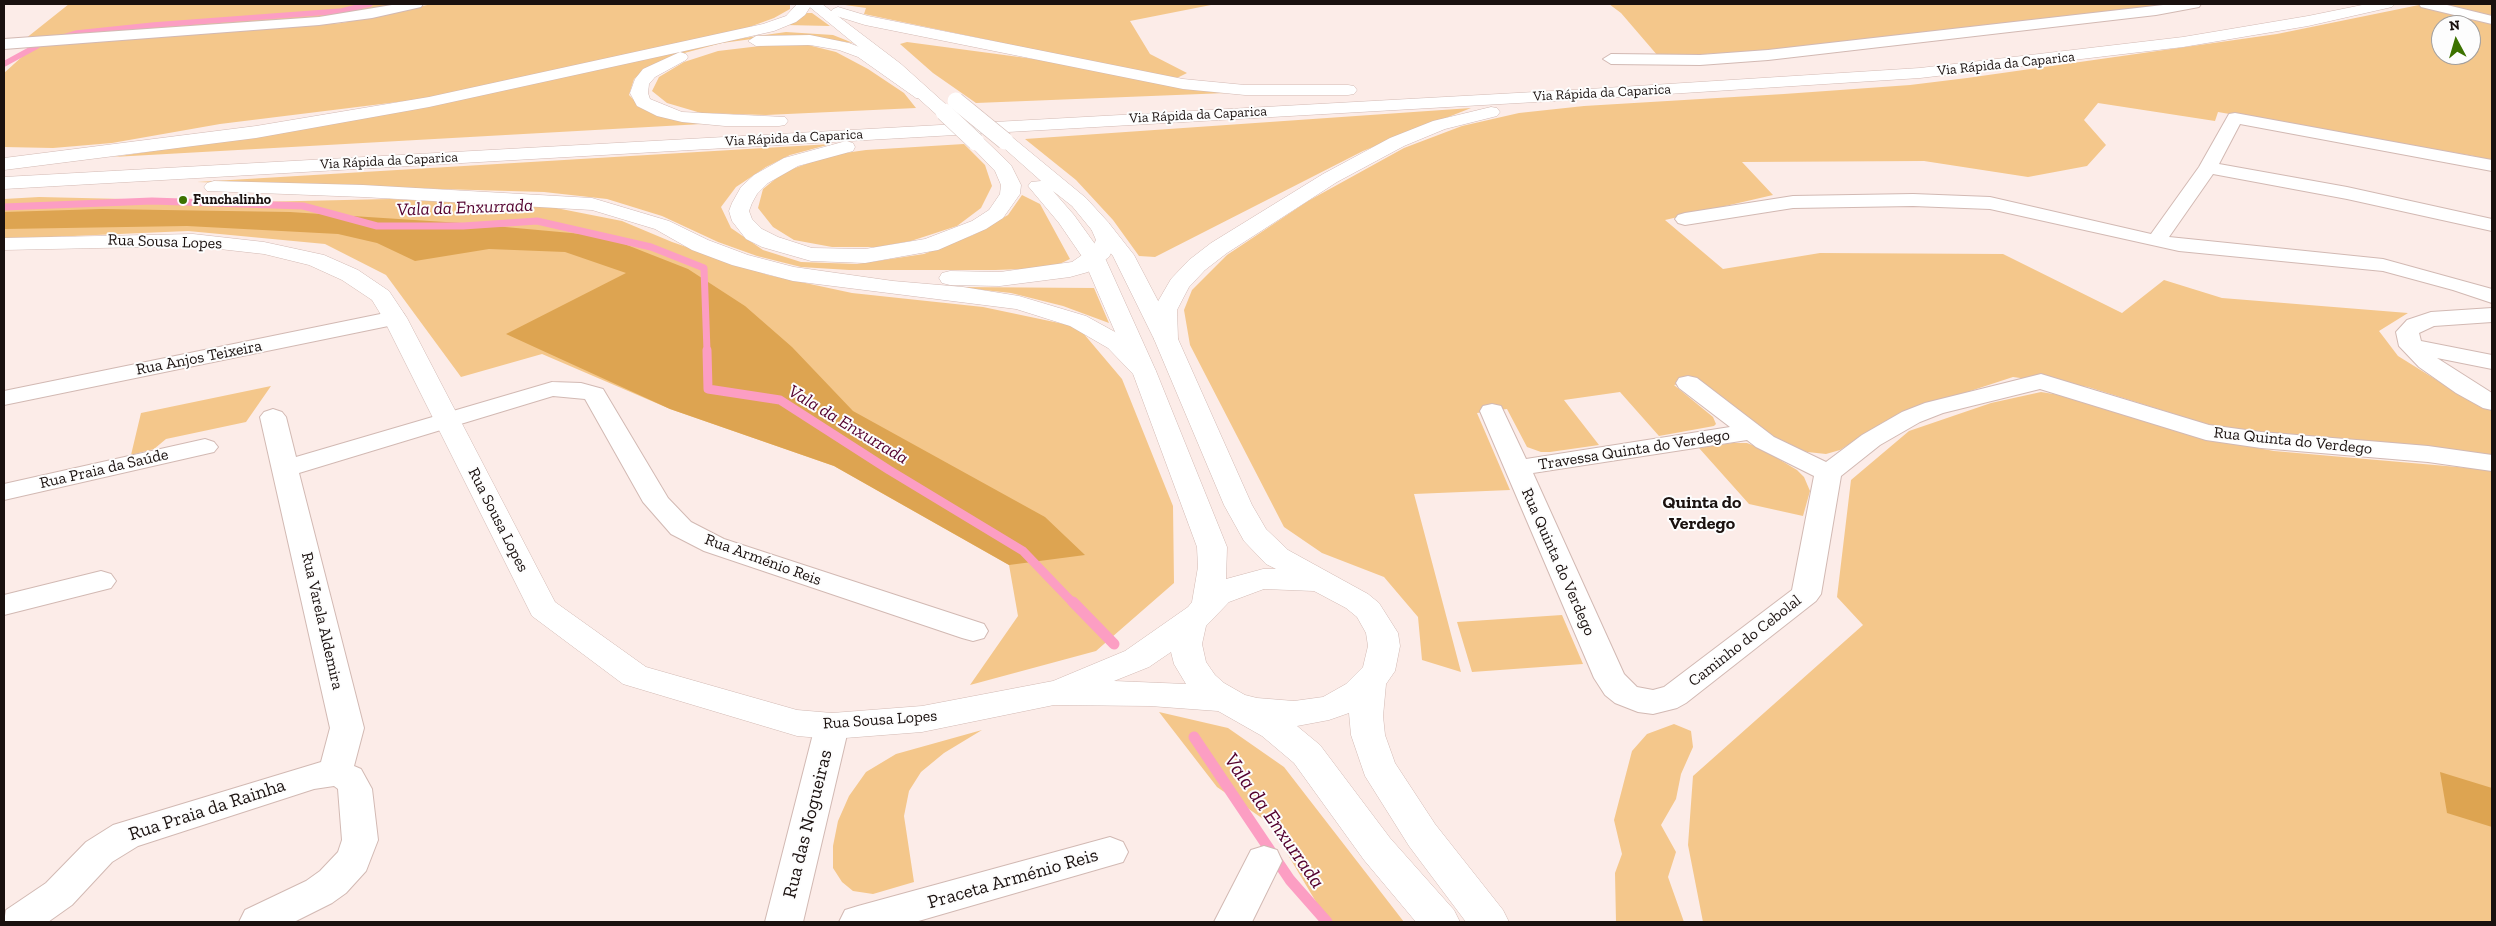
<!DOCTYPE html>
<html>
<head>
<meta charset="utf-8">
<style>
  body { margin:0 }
  #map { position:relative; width:2496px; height:926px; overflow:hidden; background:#fcece8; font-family:"Zilla Slab",serif }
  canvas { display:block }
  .frame { position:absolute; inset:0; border:5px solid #1a110f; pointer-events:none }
  .north { position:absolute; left:2431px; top:15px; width:50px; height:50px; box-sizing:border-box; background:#fdfdfd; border:1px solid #a29f9e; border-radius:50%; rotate:354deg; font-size:14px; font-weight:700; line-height:20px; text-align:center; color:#1a110f }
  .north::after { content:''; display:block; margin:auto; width:18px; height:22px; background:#3c7200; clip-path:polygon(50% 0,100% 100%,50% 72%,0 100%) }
</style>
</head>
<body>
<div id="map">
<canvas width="2496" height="926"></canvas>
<div class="frame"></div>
<div class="north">N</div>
</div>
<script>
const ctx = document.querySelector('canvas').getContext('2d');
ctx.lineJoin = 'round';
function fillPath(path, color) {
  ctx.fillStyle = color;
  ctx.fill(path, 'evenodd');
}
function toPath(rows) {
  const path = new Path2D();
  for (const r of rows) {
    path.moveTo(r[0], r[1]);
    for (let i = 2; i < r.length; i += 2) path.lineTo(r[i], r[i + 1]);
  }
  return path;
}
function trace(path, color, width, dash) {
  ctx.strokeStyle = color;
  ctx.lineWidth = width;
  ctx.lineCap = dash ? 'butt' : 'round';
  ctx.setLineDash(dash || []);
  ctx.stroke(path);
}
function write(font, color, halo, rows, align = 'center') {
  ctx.font = font + ' "Zilla Slab",serif';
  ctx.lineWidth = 4;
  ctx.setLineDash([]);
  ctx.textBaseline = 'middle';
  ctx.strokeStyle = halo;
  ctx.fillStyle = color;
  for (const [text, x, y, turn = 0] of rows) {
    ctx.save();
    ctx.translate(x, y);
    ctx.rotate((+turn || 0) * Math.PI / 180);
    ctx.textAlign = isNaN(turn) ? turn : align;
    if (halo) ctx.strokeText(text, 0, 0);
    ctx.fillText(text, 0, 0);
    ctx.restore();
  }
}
const green = toPath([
  [69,4,393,4,369,11,327,17,25,39],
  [432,4,790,4,790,9,774,18,744,29,430,98,220,124,112,143,53,148,4,147,4,73,35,45,342,23],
  [838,4,1216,4,1130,21,1150,54,1187,73,1175,79,864,14,866,8],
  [1609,4,2176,4,1776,51,1658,56,1621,13],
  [2439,4,2492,4,2492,16,2479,14],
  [2419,5,2492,23,2492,161,2474,156,2218,112,2215,121,2098,103,2084,120,2106,145,2087,166,2028,177,1924,161,1742,162,1773,195,1665,220,1723,269,1820,253,2003,254,2122,313,2164,280,2222,298,2408,313,2379,331,2398,356,2443,384,2492,410,2492,456,2222,429,2088,387,2013,377,1903,413,1882,423,1840,450,1826,454,1798,451,1774,438,1699,381,1674,385,1713,417,1716,424,1714,426,1659,436,1620,392,1564,400,1599,445,1550,452,1541,452,1527,447,1507,409,1477,413,1510,490,1414,494,1461,672,1422,660,1418,617,1384,577,1322,553,1284,527,1190,345,1184,310,1192,290,1227,255,1308,201,1404,148,1462,126,1519,113,1584,106,1784,94,1910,85,1967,78,2277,34],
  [2441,25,2471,25,2471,55,2441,55],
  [807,13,812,13,830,26,786,25],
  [786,32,833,35,853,43,810,37,767,37,722,43,673,56,649,67,634,79,629,95,641,107,703,123,702,124,113,157,248,137,730,40],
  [907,42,1034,59,1226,93,976,103,933,73,900,44],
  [777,44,808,45,836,52,868,69,904,93,916,108,766,115,701,113,667,103,652,91,659,77,684,62,718,51],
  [1471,108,1363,151,1155,257,1139,256,1113,220,1076,180,1025,139],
  [831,144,790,155,766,167,736,187,721,207,731,228,763,250,801,262,857,264,924,254,973,235,1008,215,1022,195,1040,204,1070,259,1051,268,995,270,849,270,801,267,757,256,718,242,662,216,607,199,544,192,197,182],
  [964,144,985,165,992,186,981,208,957,226,911,241,877,247,832,247,794,240,773,227,758,208,763,189,784,172,831,155,866,150],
  [39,197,254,202,390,199,551,207,622,221,672,242,768,275,852,293,983,307,1078,327,1122,379,1173,506,1174,583,1096,651,970,685,1018,616,1009,565,834,466,670,409,542,354,461,377,386,275,325,244,188,231,4,239,4,199],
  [956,287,1094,288,1109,323,1063,306,1011,293],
  [271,386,246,422,166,439,154,449,131,455,141,413],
  [2041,392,2085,399,2193,436,2274,451,2492,470,2492,922,1703,922,1688,845,1693,776,1863,625,1837,597,1851,480,1909,431,1991,403],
  [1732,443,1747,443,1760,448,1797,470,1804,477,1810,491,1803,516,1749,504,1699,448],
  [1562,615,1583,664,1472,672,1457,622],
  [1159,712,1228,728,1284,767,1404,922,1328,922,1269,823,1217,787],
  [1674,724,1691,731,1693,747,1681,774,1676,799,1661,825,1676,852,1668,877,1684,922,1616,922,1615,873,1622,854,1614,820,1632,751,1647,734],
  [982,730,944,753,921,772,909,791,904,816,914,882,873,894,853,891,842,882,833,868,833,846,838,821,849,796,866,772,896,754]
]);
const forest = toPath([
  [102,209,290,212,461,223,604,236,688,269,745,306,792,347,853,411,1045,517,1085,555,1009,565,834,466,670,409,506,334,626,273,565,252,489,249,415,261,377,243,338,234,187,226,4,229,4,212],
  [2440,772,2492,788,2492,827,2447,813]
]);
const streamFar3 = toPath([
  [64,37,77,33,154,25,342,11,370,4],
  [4,64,37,46]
]);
const streamFar2 = toPath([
  [4,207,152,201,303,206,377,226,463,226,537,221,651,247,704,268,707,351]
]);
const streamFar1 = toPath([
  [707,350,708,389,780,400,889,470,1023,551,1074,604]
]);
const stream = toPath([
  [1073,602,1114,644],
  [1194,737,1290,880,1327,922]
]);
const street = toPath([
  [398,4,423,4,421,7,372,18,319,25,4,49,4,39,319,17,398,4],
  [2172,4,2201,4,2199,7,2156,15,1768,60,1700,65,1611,64,1603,59,1611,54,1700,55,1768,50,2172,4],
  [2419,4,2443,4,2492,16,2492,24,2421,7,2419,4],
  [2235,113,2492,160,2492,171,2240,124,2219,164,2347,187,2492,219,2492,231,2347,199,2213,174,2169,237,2383,259,2492,289,2492,303,2453,290,2383,271,2179,251,1990,209,1913,206,1793,208,1685,225,1678,223,1675,219,1678,215,1685,213,1793,196,1913,194,1990,197,2151,234,2199,167,2229,114,2235,113],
  [2492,308,2492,322,2434,326,2419,333,2421,341,2492,355,2492,369,2437,358,2492,393,2492,410,2483,408,2456,393,2419,367,2399,346,2396,332,2407,320,2431,312,2492,308],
  [395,311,403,313,406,318,403,323,4,405,4,391,395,311],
  [2041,374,2209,425,2261,432,2428,446,2492,455,2492,471,2428,462,2261,448,2206,440,2040,389,1943,413,1920,422,1880,445,1841,476,1821,594,1816,601,1686,703,1677,708,1653,714,1638,712,1615,703,1605,695,1594,678,1480,411,1483,406,1492,404,1501,406,1526,459,1730,427,1679,388,1676,383,1679,378,1688,376,1697,378,1774,437,1826,462,1862,435,1902,412,1925,403,2041,374],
  [1747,440,1756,447,1814,476,1792,590,1664,687,1653,690,1637,687,1624,674,1533,473,1747,440],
  [552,382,581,383,603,389,668,498,691,522,724,539,984,624,988,631,984,638,973,641,962,638,704,551,671,534,643,502,585,399,553,396,299,473,364,728,354,766,361,769,372,789,378,840,366,871,346,893,332,903,294,922,239,922,245,910,306,881,320,871,338,852,342,840,338,789,334,786,314,789,138,846,112,862,72,905,48,922,4,922,6,910,46,883,86,842,113,825,321,762,330,728,260,417,264,412,273,409,282,412,286,417,296,457,552,382],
  [205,439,214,442,218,447,214,452,4,500,4,484,205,439],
  [101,571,111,574,116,581,111,588,4,615,4,595,101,571],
  [832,714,844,717,849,726,803,922,765,922,815,726,820,717,832,714],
  [1110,837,1123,842,1128,852,1123,862,915,922,839,922,845,910,858,906,1110,837],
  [1264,846,1277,850,1282,861,1252,922,1214,922,1251,850,1264,846]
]);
const secondary = toPath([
  [806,4,822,4,901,64,950,108,953,112,950,116,938,116,889,72,806,4],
  [1005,135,1012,137,1086,198,1108,222,1134,255,1178,339,1252,505,1266,529,1288,550,1368,594,1379,603,1398,633,1400,646,1395,671,1386,684,1383,716,1385,735,1395,763,1435,824,1503,910,1509,922,1466,922,1409,846,1365,776,1351,735,1349,713,1329,720,1297,726,1320,745,1390,838,1454,910,1460,922,1416,922,1364,860,1294,763,1262,736,1218,711,1150,706,1054,705,922,732,832,739,797,736,623,684,532,616,383,318,372,300,342,280,309,265,264,254,193,246,4,250,4,238,193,234,264,242,324,255,358,270,389,291,407,318,555,602,646,667,797,710,832,713,922,706,1053,681,1125,651,1188,607,1192,602,1198,567,1197,547,1132,371,1083,258,1059,223,1028,186,1031,182,1041,181,996,141,998,137,1005,135],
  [1053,191,1072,206,1113,256,1154,339,1224,505,1244,541,1266,564,1276,569,1263,569,1226,579,1227,547,1156,371,1105,258,1074,215,1053,191],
  [1264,589,1314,591,1346,608,1357,617,1366,633,1368,646,1363,667,1346,684,1323,697,1294,701,1257,698,1245,695,1224,683,1215,675,1206,662,1202,644,1206,626,1229,602,1264,589],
  [1171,652,1174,664,1186,684,1114,681,1149,667,1171,652]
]);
const highway = toPath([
  [797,4,812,4,805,15,796,22,774,31,680,52,686,54,688,57,686,60,655,77,649,84,648,93,650,99,682,112,785,117,788,121,785,125,779,126,725,126,682,122,657,116,637,106,630,93,635,79,643,69,680,52,429,107,256,138,4,170,4,158,256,126,429,97,763,24,786,16,797,4],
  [2367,4,2395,4,2392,7,2308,26,2183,47,1920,78,1589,99,4,189,4,177,1589,89,1920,68,2183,37,2308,16,2367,4],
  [838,7,868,16,1183,79,1245,85,1348,85,1354,86,1357,90,1354,94,1348,95,1245,95,1183,89,865,25,833,15,830,12,833,9,838,7],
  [810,35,849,43,870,51,931,94,928,98,916,98,858,57,839,50,810,45,756,46,748,41,756,36,810,35],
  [1491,107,1497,108,1500,112,1497,116,1445,129,1404,146,1337,182,1227,253,1205,270,1189,287,1177,310,1178,339,1175,344,1166,346,1157,344,1154,339,1153,310,1171,279,1189,260,1211,243,1323,174,1390,138,1433,121,1491,107],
  [976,136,983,138,1011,165,1021,185,1020,194,1003,218,986,229,938,250,865,263,811,261,762,247,746,239,732,221,729,211,732,203,741,187,754,175,784,158,846,141,853,143,855,147,853,151,798,166,768,183,757,194,752,203,749,211,752,219,762,229,778,237,812,248,865,249,925,239,972,221,989,210,1000,194,1001,185,995,171,967,142,969,138,976,136],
  [214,181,363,185,592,198,669,221,708,240,748,255,794,267,893,281,963,287,1019,296,1086,316,1126,338,1156,371,1153,376,1144,378,1135,376,1108,348,1070,326,1016,309,793,281,732,265,692,250,655,229,592,210,363,197,207,191,204,187,207,183,214,181],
  [1101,220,1108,222,1118,240,1109,257,1088,272,1070,277,1000,286,950,285,942,283,939,278,942,273,950,271,1000,272,1072,262,1092,248,1096,240,1090,226,1094,222,1101,220]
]);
const secondaryBridge = toPath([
  [956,101,1005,141]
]);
const highwayBridge = toPath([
  [944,112,976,142]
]);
const markers = [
  [183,200,5,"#3c7200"]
];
const farStreetnames = [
  ["Via Rápida da Caparica",2006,64,-6],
  ["Via Rápida da Caparica",1602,93,-3],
  ["Via Rápida da Caparica",1198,115,-3],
  ["Via Rápida da Caparica",794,138,-3],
  ["Via Rápida da Caparica",389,161,-3]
];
const farPoinames = [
  ["Funchalinho",193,200]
];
const streetNames = [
  ["Rua Sousa Lopes",165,242,2],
  ["Rua Anjos Teixeira",199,358,-11],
  ["Rua Quinta do Verdego",2293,441,6],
  ["Travessa Quinta do Verdego",1634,450,-9],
  ["Rua Praia da Saúde",104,469,-13],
  ["Rua Sousa Lopes",498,520,63],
  ["Rua Arménio Reis",763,560,20],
  ["Rua Quinta do Verdego",1558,562,66],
  ["Rua Varela Aldemira",322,621,77],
  ["Caminho do Cebolal",1745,641,-38],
  ["Rua Sousa Lopes",880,720,-4]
];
const waterNames = [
  ["Vala da Enxurrada",465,208,-2],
  ["Vala da Enxurrada",848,425,31]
];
const neighbourhoodNames = [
  ["Quinta do",1702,503],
  ["Verdego",1702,524]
];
const nearStreetnames = [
  ["Rua Praia da Rainha",207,810,-18],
  ["Rua das Nogueiras",808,824,-76],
  ["Praceta Arménio Reis",1013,879,-16]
];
const nearWaternames = [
  ["Vala da Enxurrada",1274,821,55]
];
fillPath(green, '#f4c78b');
fillPath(forest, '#dda451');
trace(streamFar3, '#fc9ec3', 5.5);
trace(streamFar2, '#fc9ec3', 7);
trace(streamFar1, '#fc9ec3', 9);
trace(stream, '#fc9ec3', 11);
trace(street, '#d2b9b3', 2);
trace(secondary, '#d2b9b3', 1);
trace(highway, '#d2b9b3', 1);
fillPath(street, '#fff');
fillPath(secondary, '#fff');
fillPath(highway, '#fff');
trace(secondaryBridge, '#d2b9b3', 18, []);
trace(highwayBridge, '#d2b9b3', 18, []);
trace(secondaryBridge, '#fff', 17);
trace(highwayBridge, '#fff', 17);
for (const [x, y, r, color] of markers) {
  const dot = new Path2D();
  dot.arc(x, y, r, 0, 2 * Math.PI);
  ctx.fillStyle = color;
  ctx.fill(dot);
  trace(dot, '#fdfdfd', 2);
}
write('14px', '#1a110f', '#fdfdfd', farStreetnames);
write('bold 14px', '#1a110f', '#fdfdfd', farPoinames, 'left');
write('16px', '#1a110f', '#fdfdfd', streetNames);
write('italic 18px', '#53002e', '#fdfdfd', waterNames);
write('bold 18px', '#1a110f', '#fdfdfd', neighbourhoodNames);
write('19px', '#1a110f', '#fdfdfd', nearStreetnames);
write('italic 21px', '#53002e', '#fdfdfd', nearWaternames);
</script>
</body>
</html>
